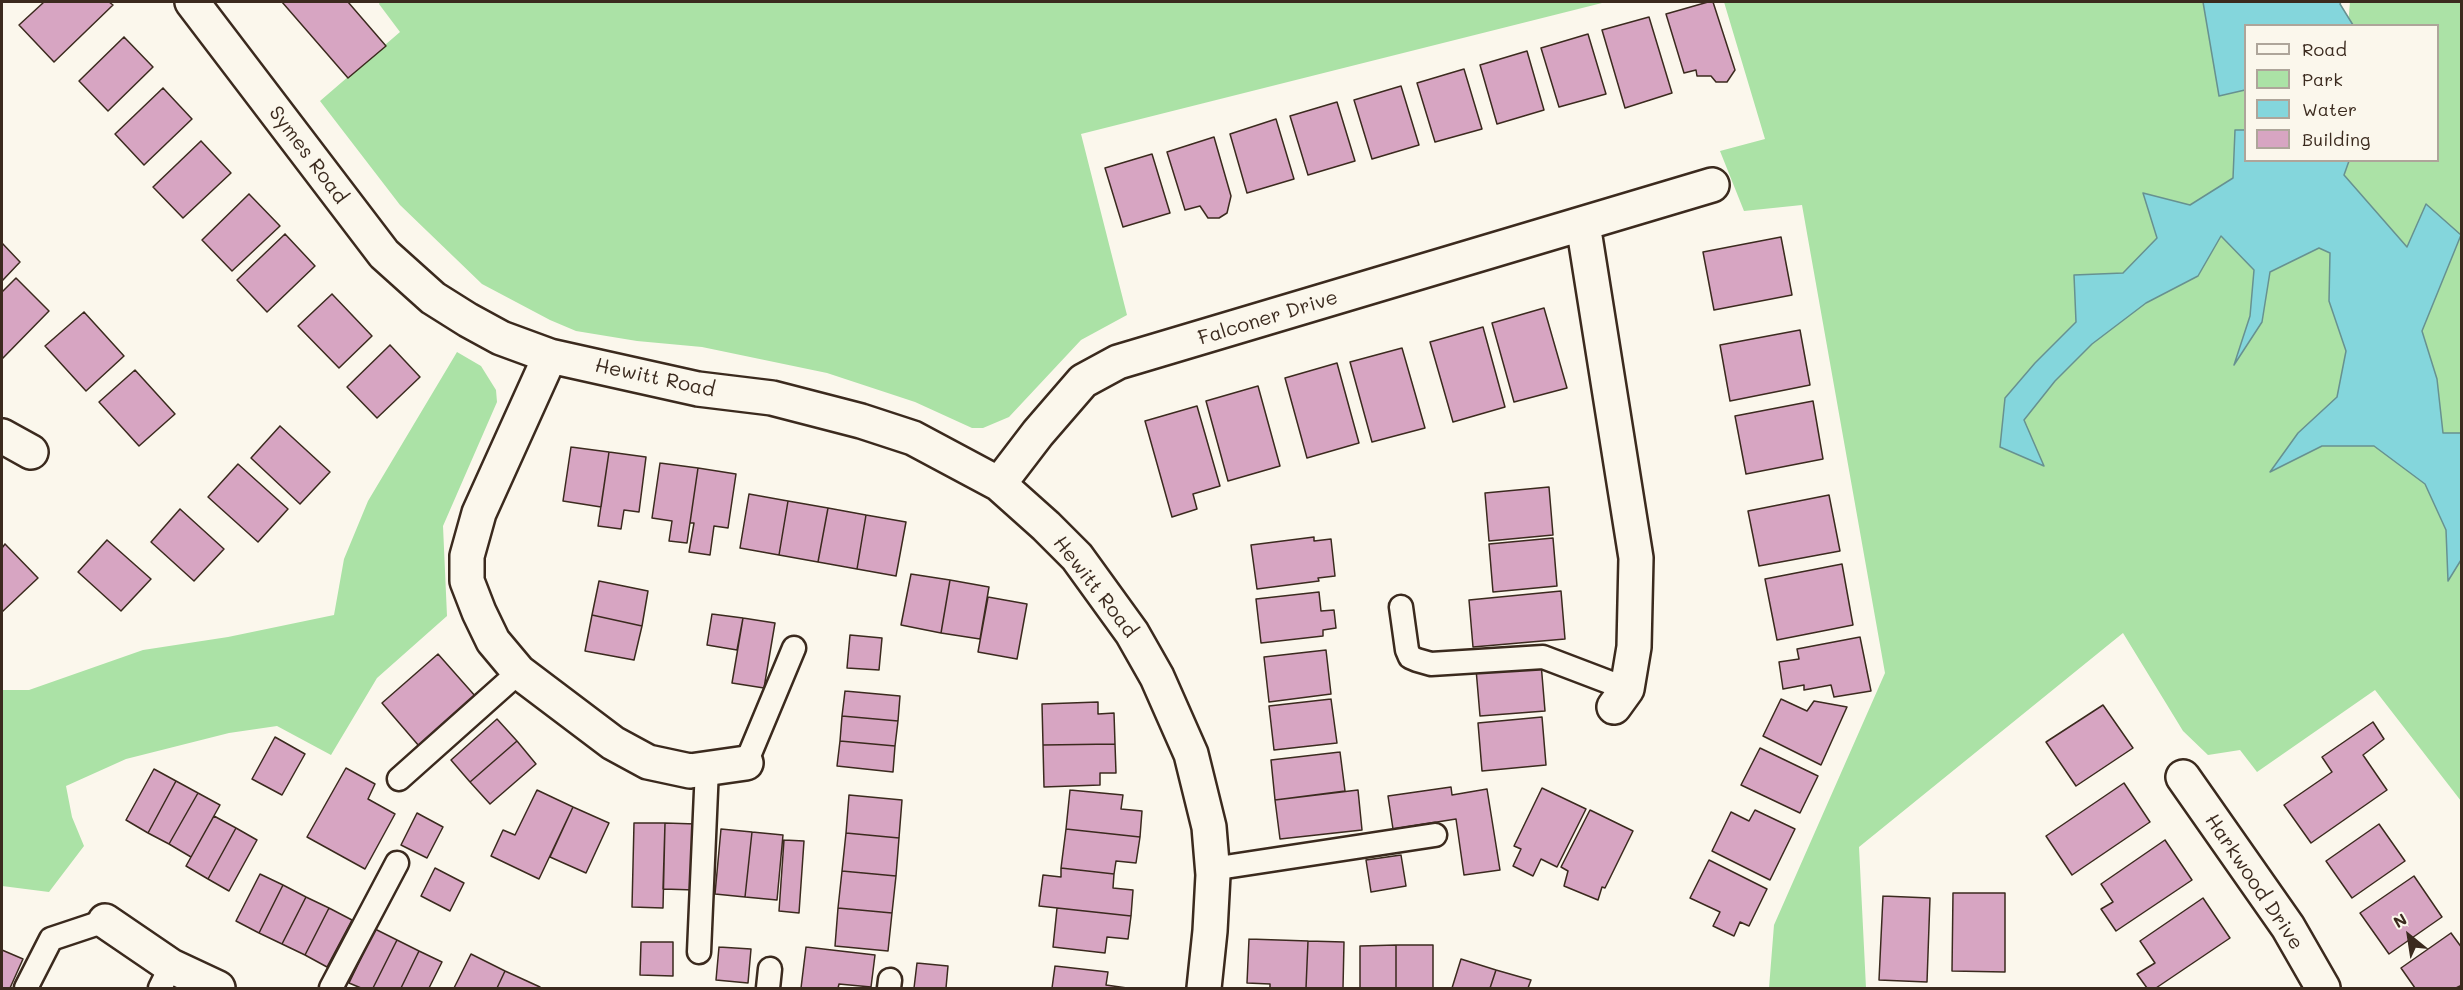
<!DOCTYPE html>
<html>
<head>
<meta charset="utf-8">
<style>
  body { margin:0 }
  #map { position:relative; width:2463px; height:990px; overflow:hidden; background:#fbf7ec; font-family:Mali,sans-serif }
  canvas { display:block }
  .frame { position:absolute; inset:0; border:3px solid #3b2a1e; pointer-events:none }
  .legend { position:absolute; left:2244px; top:24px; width:195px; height:138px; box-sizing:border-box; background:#fbf7ec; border:2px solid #aea59a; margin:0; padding:8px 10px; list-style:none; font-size:18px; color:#3b2a1e }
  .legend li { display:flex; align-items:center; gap:12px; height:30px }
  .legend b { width:30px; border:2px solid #aea59a }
  .north { position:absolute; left:2379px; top:906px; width:60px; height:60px; -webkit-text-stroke:4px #fbf7ec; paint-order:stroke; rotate:330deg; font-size:16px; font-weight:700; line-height:24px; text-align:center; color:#3b2a1e }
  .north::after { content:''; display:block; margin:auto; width:21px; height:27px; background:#3b2a1e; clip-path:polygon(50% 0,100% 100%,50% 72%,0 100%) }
</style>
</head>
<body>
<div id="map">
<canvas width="2463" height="990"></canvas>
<div class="frame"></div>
<ul class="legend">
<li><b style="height:8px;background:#fbf7ec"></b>Road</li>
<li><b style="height:16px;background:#abe2a6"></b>Park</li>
<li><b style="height:16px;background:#84d6dc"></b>Water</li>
<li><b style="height:16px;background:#d7a5c2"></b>Building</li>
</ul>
<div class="north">N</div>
</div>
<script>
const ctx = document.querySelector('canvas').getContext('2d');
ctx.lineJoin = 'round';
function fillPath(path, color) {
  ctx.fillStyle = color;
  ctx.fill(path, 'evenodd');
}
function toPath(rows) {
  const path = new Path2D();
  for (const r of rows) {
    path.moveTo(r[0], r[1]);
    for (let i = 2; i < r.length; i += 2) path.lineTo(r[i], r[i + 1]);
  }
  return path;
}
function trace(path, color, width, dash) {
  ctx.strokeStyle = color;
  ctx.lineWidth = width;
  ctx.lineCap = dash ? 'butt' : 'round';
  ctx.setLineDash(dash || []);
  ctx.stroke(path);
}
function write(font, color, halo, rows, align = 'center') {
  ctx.font = font + ' Mali,sans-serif';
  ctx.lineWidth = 6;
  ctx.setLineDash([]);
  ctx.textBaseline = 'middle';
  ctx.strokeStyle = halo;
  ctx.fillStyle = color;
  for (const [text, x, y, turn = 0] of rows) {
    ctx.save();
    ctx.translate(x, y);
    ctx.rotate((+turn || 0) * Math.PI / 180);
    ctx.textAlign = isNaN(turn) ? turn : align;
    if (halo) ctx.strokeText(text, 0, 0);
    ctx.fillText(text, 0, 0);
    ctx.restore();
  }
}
const green = toPath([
  [380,2,1606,2,1081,134,1127,315,1081,340,1009,417,983,428,972,428,915,402,827,373,702,347,637,341,576,331,550,320,482,284,400,205,320,101,400,32,379,4],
  [1724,2,2217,2,2245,61,2246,160,2438,160,2438,26,2348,25,2350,2,2461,2,2461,801,2375,690,2257,772,2240,750,2208,755,2183,731,2123,633,1859,847,1866,988,1769,988,1774,925,1885,673,1802,205,1744,211,1720,151,1765,139],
  [457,352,481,366,496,390,497,402,443,526,447,616,377,678,331,755,277,726,229,733,126,759,66,786,72,817,84,846,49,892,2,886,2,690,29,690,143,650,228,637,334,615,344,559,368,501]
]);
const water = toPath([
  [2203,2,2341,2,2340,4,2353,25,2246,26,2245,90,2219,96,2203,2],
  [2235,130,2245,130,2246,160,2349,161,2344,175,2407,247,2426,204,2461,235,2422,331,2437,379,2443,433,2461,433,2461,560,2448,581,2446,530,2425,484,2374,446,2322,446,2270,472,2298,433,2337,397,2346,351,2329,301,2330,253,2319,248,2270,272,2262,322,2234,365,2250,316,2254,270,2221,236,2198,276,2146,303,2092,344,2055,381,2024,420,2044,466,2000,447,2005,398,2035,363,2076,322,2074,275,2123,273,2157,238,2143,193,2190,205,2233,178,2235,130]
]);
const building = toPath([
  [44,2,109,2,113,5,54,62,19,25,44,2],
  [282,2,348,2,386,46,348,78,282,2],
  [1708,2,1713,2,1735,70,1727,82,1716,82,1711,76,1697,76,1696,70,1684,73,1666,14,1708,2],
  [1649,17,1672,93,1625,108,1602,30,1649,17],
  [1588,34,1606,94,1559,107,1541,48,1588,34],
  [124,37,153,67,108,111,79,81,124,37],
  [1527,51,1544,110,1497,124,1480,65,1527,51],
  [1464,69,1482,129,1435,142,1417,83,1464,69],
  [1401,86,1419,145,1372,159,1354,100,1401,86],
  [163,88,192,119,144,165,115,134,163,88],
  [1337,102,1355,161,1308,175,1290,116,1337,102],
  [1276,119,1294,179,1247,193,1230,134,1276,119],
  [1214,137,1231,196,1227,213,1219,218,1208,218,1200,206,1185,210,1167,152,1214,137],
  [201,141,231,173,183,218,153,187,201,141],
  [1152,154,1170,213,1123,227,1105,168,1152,154],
  [249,194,280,226,232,271,202,240,249,194],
  [285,234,315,266,267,312,237,280,285,234],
  [1781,237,1792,295,1714,310,1703,252,1781,237],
  [2,243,20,262,2,281,2,243],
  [16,278,49,311,2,359,2,292,16,278],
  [332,294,372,336,339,368,298,326,332,294],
  [1544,308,1567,388,1514,402,1492,323,1544,308],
  [84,312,124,356,86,391,45,346,84,312],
  [1483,327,1505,407,1453,422,1430,342,1483,327],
  [1800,330,1810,385,1730,401,1720,345,1800,330],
  [390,345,420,377,377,418,347,387,390,345],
  [1402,348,1425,428,1372,442,1350,362,1402,348],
  [1337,363,1359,443,1307,458,1285,378,1337,363],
  [135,370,175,414,139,446,99,402,135,370],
  [1258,386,1280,466,1228,481,1206,401,1258,386],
  [1813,401,1823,459,1746,474,1735,416,1813,401],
  [1197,406,1220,486,1193,494,1197,509,1172,517,1145,421,1197,406],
  [280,426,330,472,300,504,251,458,280,426],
  [571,447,609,452,601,507,563,501,571,447],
  [609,452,646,457,639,512,624,510,621,529,598,526,609,452],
  [660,463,698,468,687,543,669,541,672,521,652,518,660,463],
  [238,464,288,509,258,542,208,497,238,464],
  [698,468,736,474,728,528,714,526,710,555,689,552,694,523,690,523,698,468],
  [1549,487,1553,535,1489,541,1485,493,1549,487],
  [749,494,788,501,779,555,740,548,749,494],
  [1829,495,1840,551,1759,566,1748,511,1829,495],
  [788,501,828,508,818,562,779,555,788,501],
  [828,508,866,515,857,569,818,562,828,508],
  [180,509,224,549,194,581,151,542,180,509],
  [866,515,906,522,896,576,857,569,866,515],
  [1314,537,1314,541,1331,539,1335,576,1318,578,1319,581,1257,589,1251,545,1314,537],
  [1553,538,1557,586,1493,592,1489,544,1553,538],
  [107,540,151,579,121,611,78,572,107,540],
  [5,544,38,578,2,612,2,548,5,544],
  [1842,564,1853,625,1777,640,1765,579,1842,564],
  [911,574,950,580,941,633,901,625,911,574],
  [950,580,989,587,980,639,941,633,950,580],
  [599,581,648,591,642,626,592,615,599,581],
  [1561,591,1565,639,1473,647,1469,600,1561,591],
  [1319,592,1321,611,1334,610,1336,628,1323,630,1323,636,1261,643,1256,599,1319,592],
  [988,597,1027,604,1017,659,978,652,988,597],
  [712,614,743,618,737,650,707,645,712,614],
  [592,615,642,626,634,660,585,651,592,615],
  [743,618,775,623,764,688,732,683,743,618],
  [850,635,882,638,879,670,847,668,850,635],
  [1860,637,1871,691,1834,697,1831,685,1804,690,1804,685,1783,689,1779,662,1799,659,1797,649,1860,637],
  [1326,650,1331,694,1269,702,1264,657,1326,650],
  [438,654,476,697,419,746,382,703,438,654],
  [1541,663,1545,711,1480,716,1476,669,1541,663],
  [845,691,900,696,898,721,842,716,845,691],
  [1331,699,1337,743,1274,750,1269,706,1331,699],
  [1781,699,1807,711,1814,701,1847,707,1821,765,1763,736,1781,699],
  [1098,702,1098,714,1114,713,1115,744,1043,745,1042,704,1098,702],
  [2103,705,2133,748,2076,786,2046,742,2103,705],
  [842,716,898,721,895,746,840,741,842,716],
  [1542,717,1546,765,1482,771,1478,723,1542,717],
  [497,719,517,741,470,782,451,760,497,719],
  [2373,722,2384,739,2363,755,2387,790,2311,843,2284,805,2332,772,2322,757,2373,722],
  [275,737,305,754,282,795,252,779,275,737],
  [517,741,536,764,490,804,470,782,517,741],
  [840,741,895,746,893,772,837,766,840,741],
  [1115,744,1116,773,1100,773,1100,785,1044,787,1043,745,1115,744],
  [1760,748,1818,776,1800,813,1741,785,1760,748],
  [1340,752,1345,791,1275,800,1271,760,1340,752],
  [346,768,375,784,368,799,395,814,365,869,307,837,346,768],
  [154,769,176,781,148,833,126,820,154,769],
  [176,781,198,793,169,844,148,833,176,781],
  [2124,783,2150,822,2072,875,2046,836,2124,783],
  [1451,787,1452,795,1487,789,1500,870,1464,875,1456,819,1393,829,1388,796,1451,787],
  [1542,788,1586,809,1557,867,1541,859,1533,876,1513,866,1521,849,1514,846,1542,788],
  [537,790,573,807,539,879,491,856,503,830,515,835,537,790],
  [1070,790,1123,795,1121,809,1142,811,1140,837,1066,829,1070,790],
  [1358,790,1362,830,1280,839,1275,800,1358,790],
  [198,793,220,805,191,857,169,844,198,793],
  [849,795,902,800,899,838,846,833,849,795],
  [573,807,609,823,586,873,550,857,573,807],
  [1590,810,1633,831,1605,888,1602,887,1598,900,1564,886,1568,871,1561,867,1590,810],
  [1755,810,1795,829,1770,880,1712,851,1731,812,1749,821,1755,810],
  [417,813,443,827,427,858,401,845,417,813],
  [214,816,236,828,208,879,186,866,214,816],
  [634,823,665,823,663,908,632,907,634,823],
  [665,823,696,824,695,890,663,889,665,823],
  [2379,824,2405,861,2352,898,2326,861,2379,824],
  [236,828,257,840,229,891,208,879,236,828],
  [721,829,752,832,745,897,715,894,721,829],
  [1066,829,1140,837,1136,863,1116,861,1114,874,1061,868,1066,829],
  [752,832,783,835,777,900,745,897,752,832],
  [846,833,899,838,896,876,842,871,846,833],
  [784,840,804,841,799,913,779,911,784,840],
  [2165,840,2192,880,2116,931,2101,909,2113,902,2101,884,2165,840],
  [1401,855,1406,886,1371,892,1366,860,1401,855],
  [1709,860,1767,889,1749,926,1740,922,1734,936,1713,926,1720,912,1690,898,1709,860],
  [435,868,464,883,450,911,421,896,435,868],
  [1061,868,1114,874,1113,888,1133,890,1131,916,1039,906,1043,875,1061,877,1061,868],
  [842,871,896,876,892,913,838,908,842,871],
  [260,874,283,885,259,933,236,921,260,874],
  [2414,876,2442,917,2389,954,2360,913,2414,876],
  [283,885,306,897,282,944,259,933,283,885],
  [1953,893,2005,893,2005,972,1952,971,1953,893],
  [1883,896,1930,898,1927,982,1879,980,1883,896],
  [306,897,329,908,305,955,282,944,306,897],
  [2203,898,2230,938,2156,988,2147,988,2137,974,2155,963,2140,941,2203,898],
  [329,908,352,920,327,967,305,955,329,908],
  [838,908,892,913,888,951,835,946,838,908],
  [1057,908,1131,916,1128,939,1107,937,1105,953,1053,947,1057,908],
  [375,929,397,940,373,988,361,988,349,983,375,929],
  [2451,933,2462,948,2462,985,2456,988,2415,988,2401,968,2451,933],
  [1249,939,1308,941,1306,988,1270,988,1270,984,1247,983,1249,939],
  [397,940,419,951,401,988,373,988,397,940],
  [1308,941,1344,942,1343,988,1306,988,1308,941],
  [641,942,673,942,673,976,640,975,641,942],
  [1396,945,1396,988,1360,988,1360,946,1396,945],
  [1396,945,1433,945,1433,988,1396,988,1396,945],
  [719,947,751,949,748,983,716,980,719,947],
  [806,947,875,955,871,987,839,984,838,988,801,988,806,947],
  [2,950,23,959,10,988,2,988,2,950],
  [419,951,442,962,429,988,401,988,419,951],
  [471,954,505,971,497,988,454,988,471,954],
  [1461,959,1496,970,1490,988,1452,988,1461,959],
  [917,963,948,966,946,988,914,988,917,963],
  [1055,966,1108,972,1106,985,1127,988,1052,988,1055,966],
  [1496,970,1531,980,1528,988,1490,988,1496,970],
  [505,971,540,987,539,988,497,988,505,971]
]);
const lane = toPath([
  [1401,607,1407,650,1410,657,1417,660,1431,664,1543,657,1627,689],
  [746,763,794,648],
  [399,779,519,672],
  [1212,869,1435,835],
  [699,952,707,768],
  [26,988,51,939,105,921],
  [160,988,171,966],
  [331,988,397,863],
  [768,988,770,969],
  [889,988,890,980]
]);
const street = toPath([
  [192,2,384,254,433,298,468,320,501,338,550,356,698,389,772,398,861,421,913,438,999,484,1046,526,1077,557,1132,633,1157,677,1191,754,1209,827,1213,875,1210,931,1204,988],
  [1583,224,1636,558,1634,647,1627,689,1614,707],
  [550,356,479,513,467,556,467,581,479,612,493,641,519,672,613,743,648,762,690,771,746,763],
  [2,436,31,452],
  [999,484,1038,433,1083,381,1118,362,1712,185],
  [2183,777,2288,927,2323,988],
  [105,921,171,966,218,988]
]);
const streetNames = [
  ["Symes Road",308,155,53],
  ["Falconer Drive",1268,318,-17],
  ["Hewitt Road",655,378,12],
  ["Hewitt Road",1095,587,52],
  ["Harkwood Drive",2254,882,56]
];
fillPath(green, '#abe2a6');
fillPath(water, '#84d6dc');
trace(water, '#679190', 1.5);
fillPath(building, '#d7a5c2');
trace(building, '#3b2a1e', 1.5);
trace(lane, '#3b2a1e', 27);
trace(street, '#3b2a1e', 38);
trace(lane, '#fbf7ec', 22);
trace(street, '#fbf7ec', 33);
write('20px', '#3b2a1e', '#fbf7ec', streetNames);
</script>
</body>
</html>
